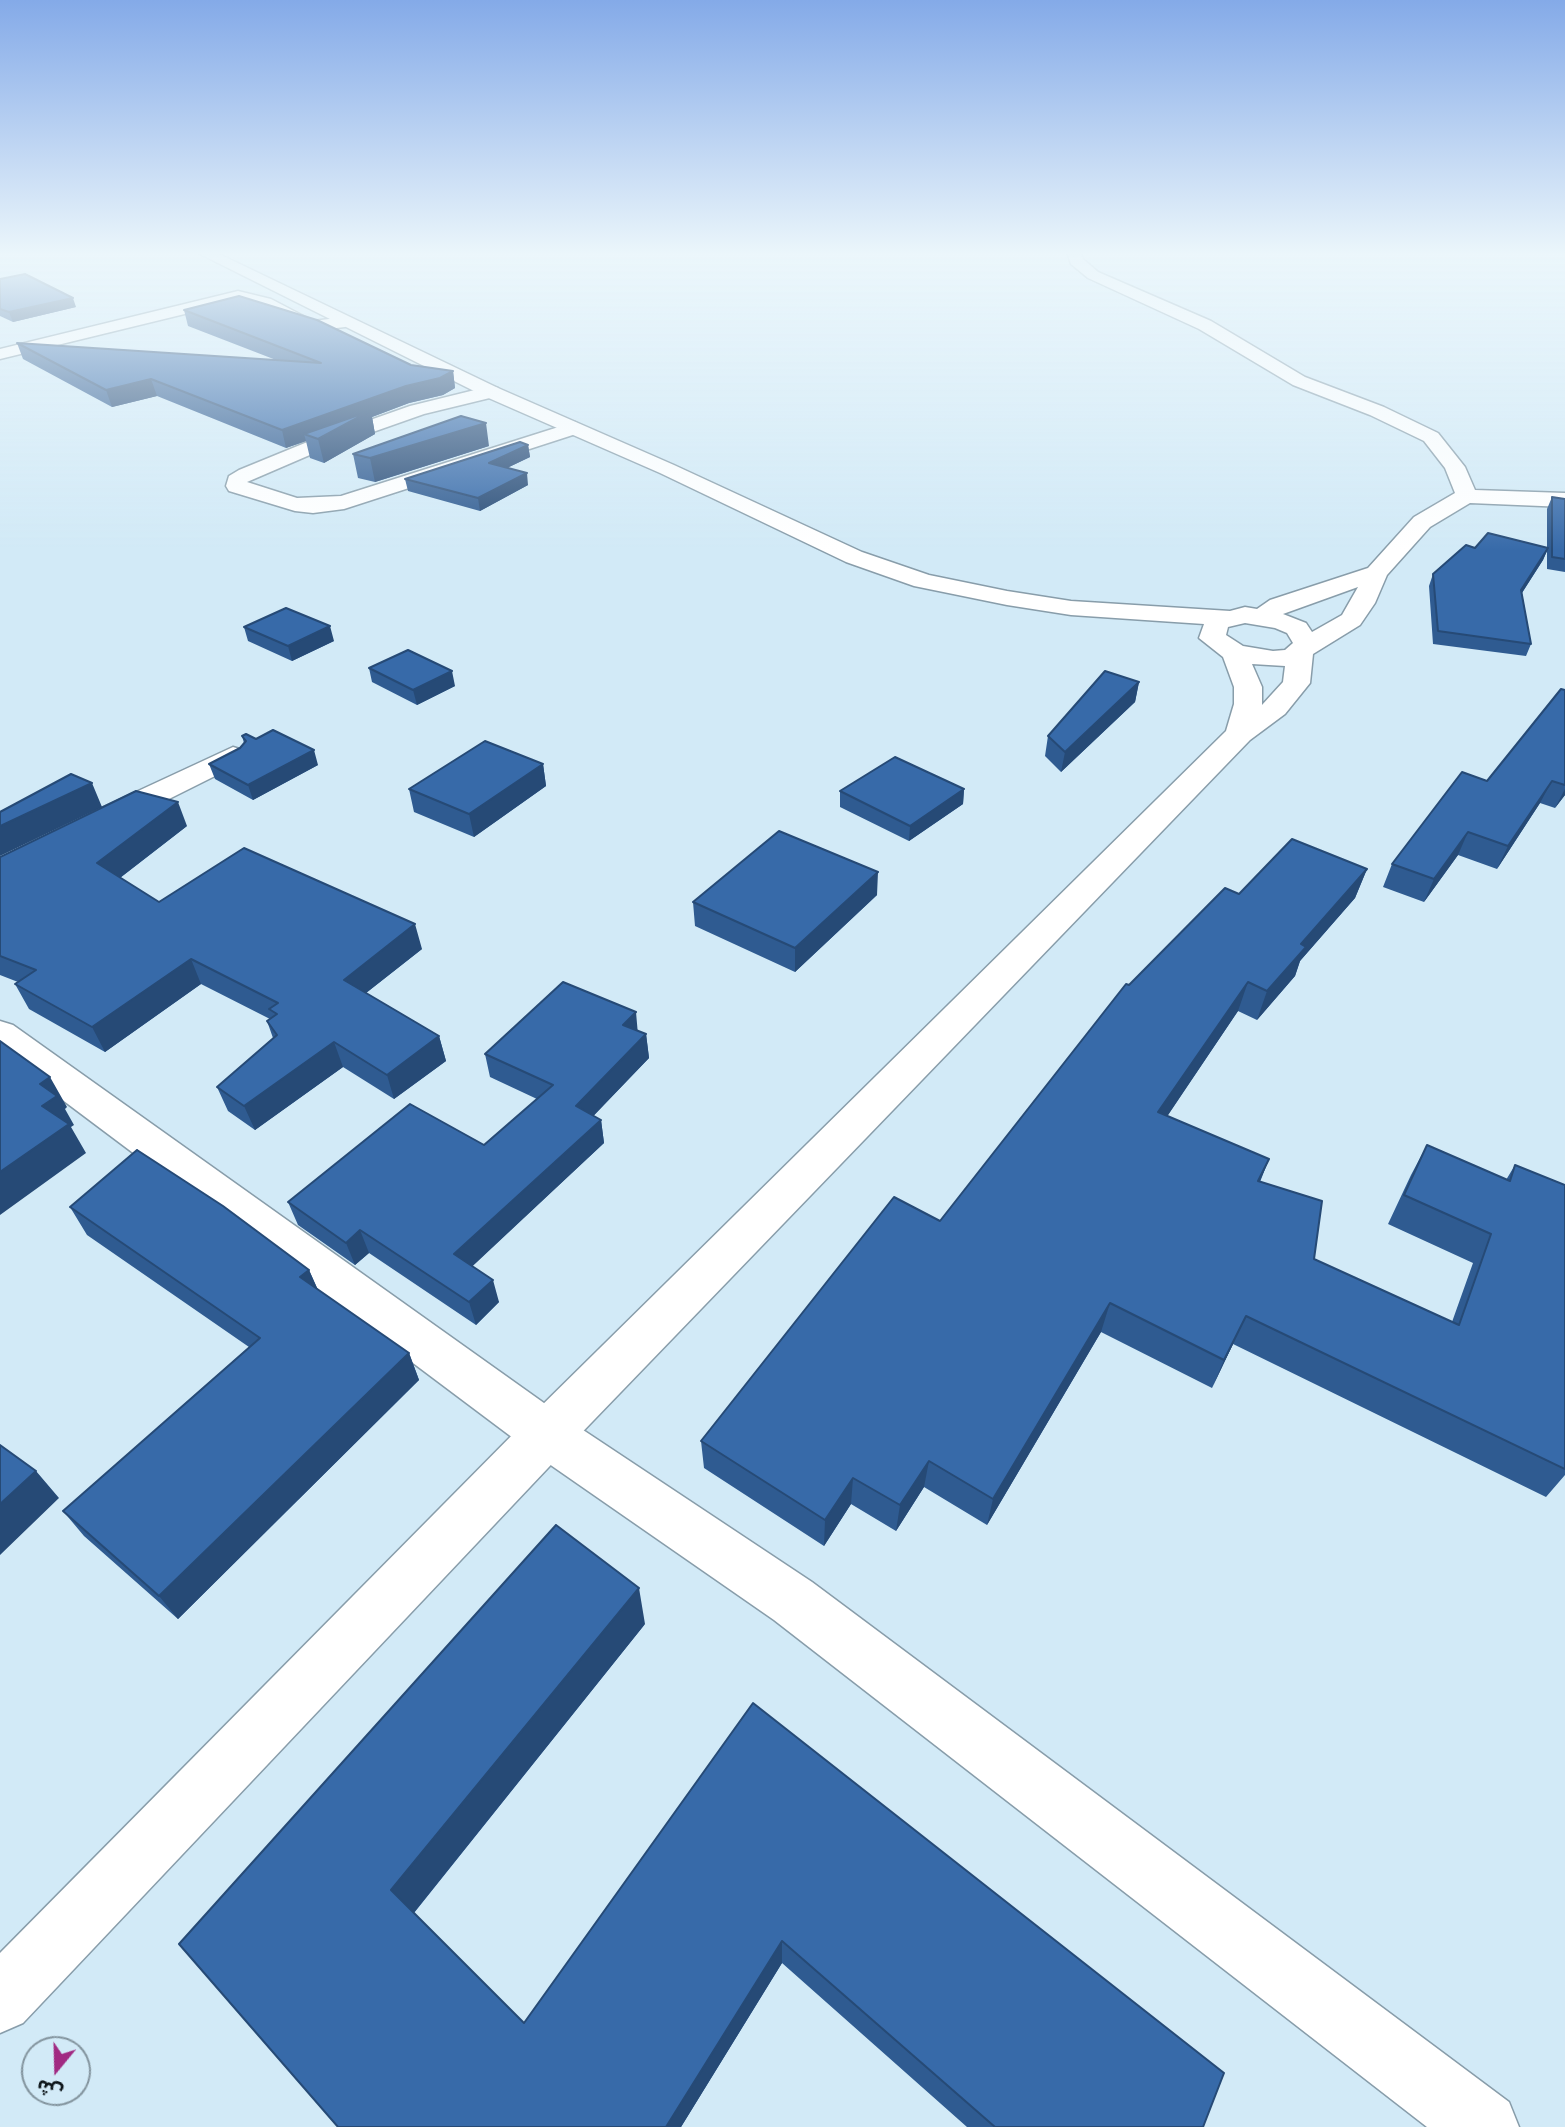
<!DOCTYPE html>
<html>
<head>
<meta charset="utf-8">
<style>
  body { margin:0 }
  #map { position:relative; width:1565px; height:2127px; overflow:hidden; background:#d2eaf7; font-family:"DM Sans","Noto Sans Arabic",sans-serif }
  canvas { display:block }
  .north { position:absolute; left:21px; top:2036px; width:70px; height:70px; box-sizing:border-box; background:#d2eaf7; border:2px solid #83949e; border-radius:50%; rotate:199deg; font-size:19px; font-weight:700; line-height:28px; text-align:center; color:#0c1418 }
  .north::after { content:''; display:block; margin:auto; width:24px; height:32px; background:#a12a82; clip-path:polygon(50% 0,100% 100%,50% 72%,0 100%) }
</style>
</head>
<body>
<div id="map">
<canvas width="1565" height="2127"></canvas>
<div class="north">ش</div>
</div>
<script>
const ctx = document.querySelector('canvas').getContext('2d');
ctx.lineJoin = 'round';
function toPath(rows) {
  const path = new Path2D();
  for (const r of rows) {
    path.moveTo(r[0], r[1]);
    for (let i = 2; i < r.length; i += 2) path.lineTo(r[i], r[i + 1]);
  }
  return path;
}
function trace(path, color, width, dash) {
  ctx.strokeStyle = color;
  ctx.lineWidth = width;
  ctx.lineCap = dash ? 'butt' : 'round';
  ctx.setLineDash(dash || []);
  ctx.stroke(path);
}
function fillPath(path, color) {
  ctx.fillStyle = color;
  ctx.fill(path, 'evenodd');
}
const minor = toPath([
  [238,291,271,299,313,321,345,317,353,322,345,327,311,331,260,306,238,301,0,359,0,349,238,291],
  [491,386,498,388,500,392,498,396,424,414,319,451,247,482,297,498,341,496,568,424,575,422,585,428,582,432,344,509,313,513,295,511,229,491,226,486,229,476,239,470,305,443,410,406,491,386],
  [233,747,243,750,248,756,243,762,117,825,106,827,95,825,90,818,95,811,233,747],
  [0,1021,13,1025,565,1418,812,1582,1509,2102,1519,2127,1427,2127,774,1620,529,1450,0,1053,0,1021]
]);
const major = toPath([
  [198,253,217,253,498,388,674,465,862,552,929,575,1007,591,1071,601,1230,611,1245,607,1257,609,1270,600,1368,568,1414,517,1455,493,1445,468,1424,441,1370,415,1293,385,1199,329,1088,278,1071,264,1067,253,1081,253,1083,259,1098,272,1211,321,1305,377,1384,407,1438,433,1465,467,1475,490,1565,493,1565,507,1470,503,1430,527,1387,575,1375,603,1360,625,1313,654,1310,683,1285,714,1250,740,565,1450,23,2023,0,2033,0,1953,529,1418,1226,731,1234,704,1234,687,1223,657,1199,638,1204,624,1071,615,1007,605,914,586,846,562,660,473,484,396,198,253],
  [1358,587,1342,615,1312,632,1306,623,1283,614,1358,587],
  [1245,623,1275,628,1287,633,1293,643,1285,650,1273,651,1243,646,1226,635,1228,627,1245,623],
  [1252,664,1285,666,1283,682,1262,705,1262,687,1252,664]
]);
const wall = toPath([
  [0,279,76,307,13,322,0,316],
  [184,310,411,365,453,371,455,388,443,395,409,403,372,417,375,434,324,463,310,458,306,441,286,448,157,396,112,407,23,359,17,343,276,360,188,326],
  [528,445,530,457,507,468,528,485,480,511,408,491,405,479],
  [489,446,375,482,358,478,353,454],
  [1552,497,1565,499,1565,572,1547,569,1547,551,1543,560,1522,593,1531,644,1526,656,1433,644,1429,586,1433,574,1475,548,1547,547,1547,509],
  [244,627,334,641,292,661,248,641],
  [369,668,455,686,417,705,372,682],
  [1139,682,1135,702,1061,772,1045,756,1048,736],
  [1565,690,1565,795,1555,808,1540,803,1497,869,1458,855,1424,902,1383,887,1392,864,1487,781],
  [242,736,256,739,318,765,253,800,215,779,209,764,240,748,244,743],
  [543,764,546,786,474,837,414,812,409,789],
  [964,789,963,804,909,841,840,807,840,791],
  [187,826,120,878,159,902,422,949,366,993,439,1036,446,1061,394,1099,343,1067,255,1130,228,1111,217,1087,273,1038,267,1021,270,1019,201,984,105,1052,29,1009,15,984,18,982,0,975,0,857],
  [1367,869,1355,898,1300,961,1295,976,1257,1020,1238,1011,1167,1116,1269,1159,1260,1182,1314,1259,1452,1322,1473,1263,1388,1224,1411,1175,1427,1145,1506,1180,1515,1165,1565,1185,1565,1475,1546,1497,1233,1344,1212,1388,1101,1332,987,1525,924,1487,896,1531,851,1504,824,1546,704,1468,701,1441,940,1221,1129,985,1239,894],
  [877,895,795,972,695,926,693,902],
  [638,1031,646,1034,649,1058,593,1116,601,1120,604,1143,472,1266,499,1302,476,1325,369,1253,355,1265,298,1225,288,1202,484,1145,537,1099,490,1077,485,1054],
  [70,1207,309,1270,318,1290,409,1353,419,1380,178,1619,84,1536,63,1511,249,1347,87,1235],
  [645,1624,414,1913,524,2023,753,1703,1203,2127,967,2127,782,1963,681,2127,179,1944]
]);
const shadedWall = toPath([
  [73,298,76,307,13,322,9,312],
  [453,371,455,388,443,395,409,403,372,417,375,434,324,463,318,439,304,434,306,441,286,448,282,430,406,386],
  [151,379,157,396,112,407,106,390],
  [486,423,489,446,375,482,370,458],
  [528,445,530,457,490,476,489,463],
  [527,473,528,485,480,511,478,498],
  [1548,548,1543,560,1516,602,1521,590],
  [330,626,334,641,292,661,288,646],
  [452,671,455,686,417,705,413,690],
  [1139,682,1135,702,1061,772,1065,752],
  [314,750,318,765,253,800,248,785],
  [543,764,546,786,474,837,469,814],
  [1552,781,1540,803,1497,869,1508,846],
  [92,783,102,807,0,856,0,826],
  [964,789,963,804,909,841,910,826],
  [1565,789,1565,795,1555,808],
  [178,802,187,826,108,887,97,863],
  [1468,832,1458,855,1424,902,1434,879],
  [1367,869,1355,898,1300,961,1295,976,1257,1020,1267,991,1301,944],
  [878,872,877,895,795,972,795,948],
  [415,924,422,949,352,1004,344,980],
  [191,959,201,984,105,1052,92,1027],
  [1248,982,1238,1011,1150,1142,1158,1112],
  [636,1012,638,1035,623,1025],
  [646,1034,649,1058,580,1130,576,1106],
  [439,1036,446,1061,394,1099,387,1075],
  [334,1042,343,1067,255,1130,244,1106],
  [50,1077,67,1107,65,1109,74,1125,71,1127,86,1153,0,1215,0,1172,42,1106,40,1084],
  [601,1120,604,1143,461,1277,454,1254],
  [1269,1159,1257,1188,1258,1181],
  [360,1230,369,1253,355,1265,346,1243],
  [309,1270,321,1297,300,1277],
  [493,1280,499,1302,476,1325,469,1302],
  [1110,1303,1101,1332,987,1525,993,1499],
  [1246,1316,1233,1344,1212,1388,1224,1360],
  [409,1353,419,1380,178,1619,159,1596],
  [929,1461,924,1487,896,1531,900,1505],
  [36,1471,59,1498,0,1555,0,1504],
  [853,1478,851,1504,824,1546,825,1520],
  [639,1588,645,1624,412,1915,391,1890],
  [782,1941,782,1963,681,2127,666,2127]
]);
const building = toPath([
  [25,274,73,298,9,312,0,309,0,279,25,274],
  [239,296,317,320,411,365,453,371,440,378,406,386,282,430,151,379,106,390,17,343,321,363,184,310,239,296],
  [370,411,318,439,304,434,370,411],
  [461,416,486,423,370,458,353,454,461,416],
  [520,442,528,445,489,463,527,473,478,498,405,479,520,442],
  [1552,497,1565,499,1565,559,1552,557,1552,497],
  [1488,533,1548,548,1521,590,1531,644,1438,631,1433,574,1466,545,1475,548,1488,533],
  [286,608,330,626,288,646,244,627,286,608],
  [408,650,452,671,413,690,369,668,408,650],
  [1105,671,1139,682,1065,752,1048,736,1105,671],
  [1561,689,1565,690,1565,785,1552,781,1508,846,1468,832,1434,879,1392,864,1462,772,1487,781,1561,689],
  [273,730,314,750,248,785,209,764,240,748,246,741,242,736,246,734,256,739,273,730],
  [485,741,543,764,469,814,409,789,485,741],
  [895,757,964,789,910,826,840,791,895,757],
  [71,774,92,783,0,826,0,812,71,774],
  [136,791,178,802,97,863,159,902,244,848,415,924,344,980,439,1036,387,1075,334,1042,244,1106,217,1087,277,1035,267,1021,277,1014,269,1009,278,1003,191,959,92,1027,15,984,36,970,0,956,0,857,136,791],
  [779,831,878,872,795,948,693,902,779,831],
  [1292,839,1367,869,1301,944,1306,947,1267,991,1248,982,1158,1112,1269,1159,1258,1181,1322,1201,1314,1259,1459,1325,1491,1234,1404,1195,1427,1145,1510,1181,1515,1165,1565,1185,1565,1469,1246,1316,1224,1360,1110,1303,993,1499,929,1461,900,1505,853,1478,825,1520,701,1441,894,1197,940,1221,1126,984,1129,985,1225,888,1239,894,1292,839],
  [563,982,636,1012,623,1025,646,1034,576,1106,601,1120,454,1254,493,1280,469,1302,360,1230,346,1243,288,1202,410,1104,484,1145,553,1085,485,1054,563,982],
  [0,1041,50,1077,40,1084,57,1096,42,1106,69,1124,0,1172,0,1041],
  [137,1150,223,1206,309,1270,300,1277,409,1353,159,1596,63,1511,260,1338,70,1207,137,1150],
  [0,1445,36,1471,0,1504,0,1445],
  [556,1525,639,1588,391,1890,524,2023,753,1703,1224,2073,1203,2127,995,2127,782,1941,666,2127,338,2127,179,1944,556,1525]
]);
trace(minor, '#889daa', 3);
trace(major, '#889daa', 3);
fillPath(minor, '#fff');
fillPath(major, '#fff');
fillPath(wall, '#2f5b91');
fillPath(shadedWall, '#264a76');
fillPath(building, '#376aa9');
trace(building, '#264a76', 2);
const sky = ctx.createLinearGradient(0, 0, 0, 551);
sky.addColorStop(0, '#84aae8');
sky.addColorStop(0.46, '#ebf6fb');
sky.addColorStop(1, '#ebf6fb00');
ctx.fillStyle = sky;
ctx.fillRect(0, 0, 1565, 551);
</script>
</body>
</html>
